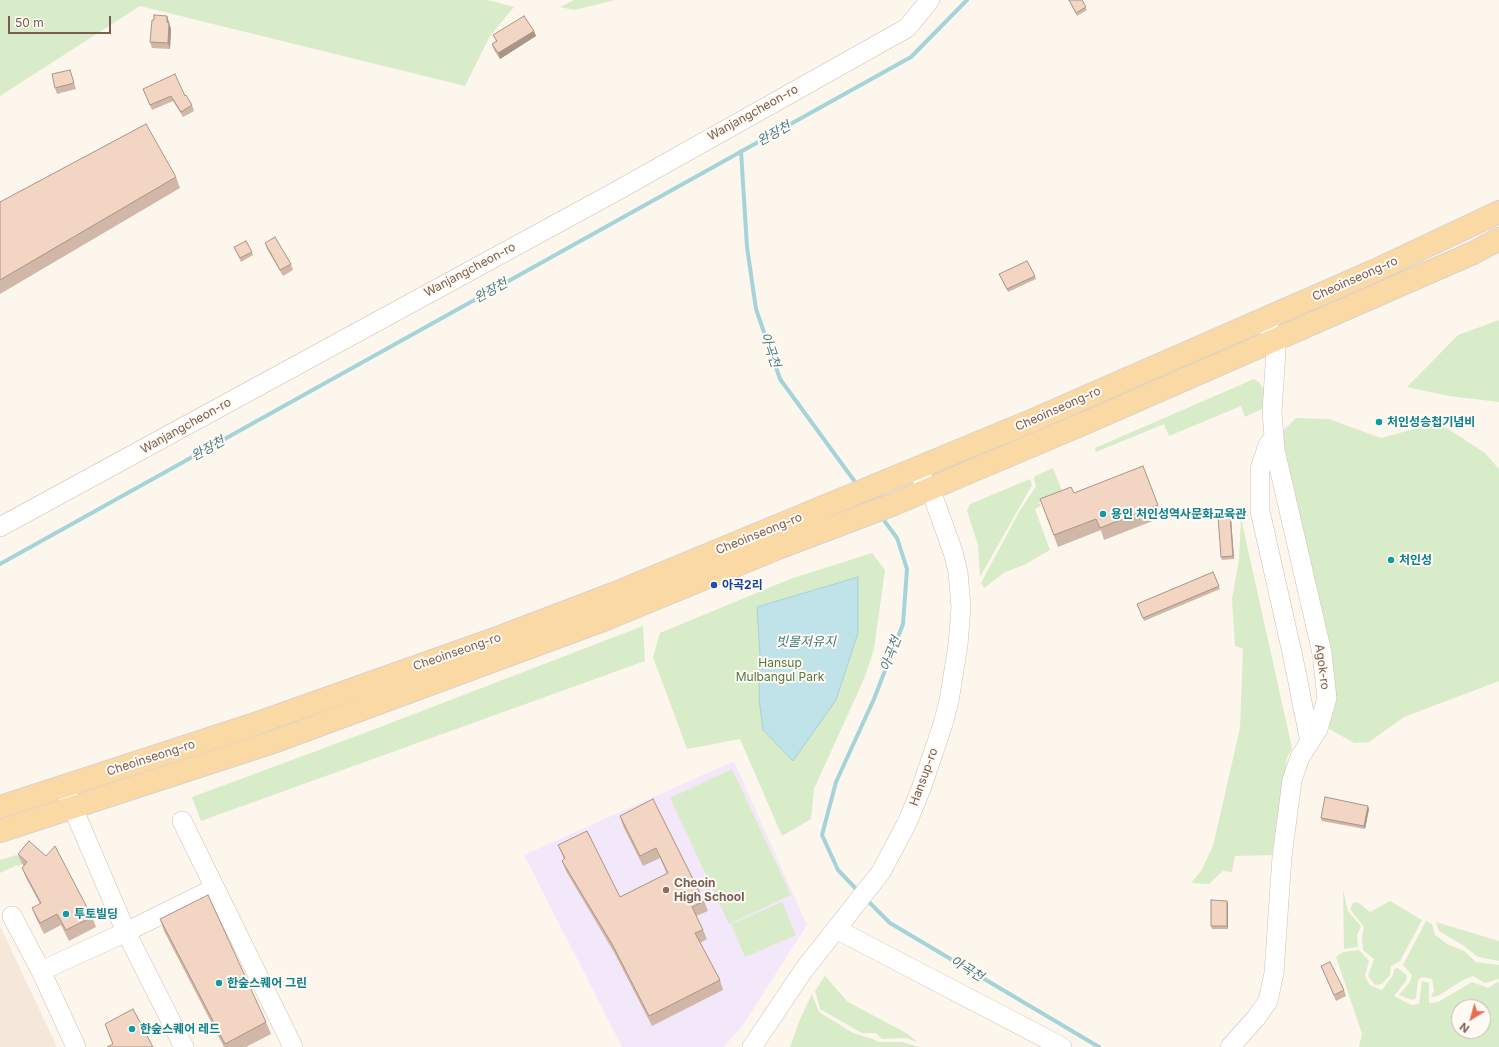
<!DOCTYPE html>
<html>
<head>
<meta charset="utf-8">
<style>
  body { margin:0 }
  #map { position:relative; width:1499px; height:1047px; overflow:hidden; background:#fdf6ec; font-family:Inter,sans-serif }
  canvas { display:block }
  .north { position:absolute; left:1451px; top:999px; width:40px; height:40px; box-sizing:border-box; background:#fffaf3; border:1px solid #cabbb1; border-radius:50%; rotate:217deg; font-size:11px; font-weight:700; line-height:16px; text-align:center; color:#7a5c4d }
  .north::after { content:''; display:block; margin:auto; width:14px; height:18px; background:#e76f51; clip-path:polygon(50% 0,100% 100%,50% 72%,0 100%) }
  .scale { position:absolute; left:8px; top:16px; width:103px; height:18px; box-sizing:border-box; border:2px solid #7a5c4d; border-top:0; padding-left:5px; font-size:12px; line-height:14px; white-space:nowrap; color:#7a5c4d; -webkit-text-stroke:3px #fffaf3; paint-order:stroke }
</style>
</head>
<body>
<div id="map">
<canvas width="1499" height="1047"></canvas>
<div class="north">N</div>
<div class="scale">50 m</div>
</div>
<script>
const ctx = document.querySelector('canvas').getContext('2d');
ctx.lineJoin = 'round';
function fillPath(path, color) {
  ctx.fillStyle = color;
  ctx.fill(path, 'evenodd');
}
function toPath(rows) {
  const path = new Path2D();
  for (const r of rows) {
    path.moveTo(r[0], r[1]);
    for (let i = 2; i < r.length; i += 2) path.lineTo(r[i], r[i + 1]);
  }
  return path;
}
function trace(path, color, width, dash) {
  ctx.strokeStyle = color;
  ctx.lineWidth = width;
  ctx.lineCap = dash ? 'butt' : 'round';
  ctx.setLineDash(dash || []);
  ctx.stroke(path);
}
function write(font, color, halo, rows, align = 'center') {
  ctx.font = font + ' Inter,"Noto Sans KR",sans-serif';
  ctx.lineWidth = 4;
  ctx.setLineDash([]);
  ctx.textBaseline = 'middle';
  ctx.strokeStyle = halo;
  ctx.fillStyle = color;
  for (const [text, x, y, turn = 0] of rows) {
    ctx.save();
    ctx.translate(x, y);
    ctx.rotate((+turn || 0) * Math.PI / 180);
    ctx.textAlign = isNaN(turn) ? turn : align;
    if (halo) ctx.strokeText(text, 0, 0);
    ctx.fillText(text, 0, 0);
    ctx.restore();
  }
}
const residential = toPath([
  [0,926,57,1047,0,1047]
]);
const education = toPath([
  [734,761,807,925,743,1025,724,1047,622,1047,524,855]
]);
const green = toPath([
  [0,0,487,0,514,7,490,36,465,86,140,6,0,96],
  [574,0,615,0,574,10,560,7],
  [1499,320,1499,402,1449,396,1407,387,1458,335],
  [1254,379,1259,382,1266,394,1264,408,1245,417,1241,406,1169,436,1164,424,1096,452,1095,448],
  [1296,418,1329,419,1381,438,1421,427,1445,427,1485,453,1499,469,1499,681,1404,717,1369,742,1354,743,1326,727,1330,653,1281,433],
  [1053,468,1062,491,1039,502,1041,506,1035,509,1050,550,1024,565,1005,572,984,588,981,583,1019,512,1036,486,1034,479,1035,476],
  [1030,479,1032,485,980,577,978,545,967,511,970,504],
  [1241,518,1292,748,1287,758,1272,855,1235,856,1232,872,1223,871,1209,884,1191,883,1201,871,1213,846,1240,728,1243,649,1235,646,1232,599,1239,559],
  [872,553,885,570,874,649,864,679,814,789,811,819,782,836,740,739,687,749,653,657,660,633,790,579],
  [643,626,645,661,201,821,192,797,362,734],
  [732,769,791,895,729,924,670,798],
  [30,851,19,867,17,865,0,873,0,860],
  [1343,889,1348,911,1361,926,1357,935,1358,947,1344,949],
  [1390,901,1422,920,1400,961,1391,966,1390,975,1382,984,1375,985,1368,976,1374,959,1363,950,1362,937,1364,927,1350,909,1354,902,1359,903,1370,912],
  [782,902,796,935,745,957,731,924],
  [1426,921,1432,924,1435,935,1447,944,1464,951,1476,962,1499,965,1499,979,1485,983,1473,976,1463,980,1438,996,1431,997,1434,990,1432,979,1422,977,1418,980,1416,998,1412,1000,1399,995,1410,982,1412,975,1403,965],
  [1436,922,1499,941,1499,961,1478,957,1464,946,1439,931],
  [1359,950,1369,961,1365,976,1370,985,1382,990,1393,975,1394,969,1398,968,1407,975,1406,981,1394,996,1411,1005,1419,1004,1422,981,1429,983,1429,1003,1438,1002,1472,982,1488,988,1499,981,1499,1047,1359,1047,1362,1034,1336,957,1343,952],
  [1459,1007,1483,1007,1483,1031,1459,1031],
  [825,976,848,1002,908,1034,917,1042,906,1038,882,1039,876,1033,862,1033,820,1009,815,991],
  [812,994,819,1012,853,1033,873,1039,878,1042,902,1042,920,1047,790,1047,800,1019]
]);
const water = toPath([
  [858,577,858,633,836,700,793,761,763,730,759,698,760,655,757,607,858,577]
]);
const stream = toPath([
  [741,151,747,247,756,309,780,379,858,486],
  [0,564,911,57,967,0],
  [859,892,838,870,822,835,836,782,874,699,903,624,907,569,897,538,880,515],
  [865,898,890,923,1099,1047]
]);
const minor = toPath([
  [1274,438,1268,445,1260,469,1260,511,1293,657,1310,742],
  [0,527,613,193,907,28,930,0],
  [67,794,126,932,184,1047],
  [182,821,293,1047],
  [12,916,41,971,76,1047],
  [836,929,1062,1047],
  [41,971,126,932,215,888],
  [752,1047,803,971,881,872,907,823,921,789,943,724,949,701,958,645,961,607,958,572,953,552,930,488,915,470],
  [1230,1047,1256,1018,1268,1001,1274,973,1282,857,1292,780,1300,757,1318,729,1327,698,1322,653,1275,450,1272,411,1276,351,1274,339,1264,318]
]);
const major = toPath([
  [0,807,252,725,500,637,613,594,1031,421,1374,271,1499,212],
  [0,831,276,741,606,619,778,548,894,504,1085,423,1473,253,1499,239]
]);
const wall = toPath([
  [1069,0,1082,0,1087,10,1077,16],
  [167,16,171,29,170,49,152,48,150,42,154,20],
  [534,31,536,36,500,59,494,50,492,44,496,41,493,35],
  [70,70,76,89,57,94,55,88],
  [143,89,185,96,192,105,194,111,183,117,173,101,152,110],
  [176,177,180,188,0,294,0,202],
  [265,243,291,264,293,270,283,276,267,249],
  [234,247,252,252,253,255,241,262],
  [999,274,1035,276,1036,279,1008,292],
  [1074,493,1158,505,1163,517,1104,540,1101,530,1058,547,1040,499],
  [1231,518,1234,559,1222,560,1221,557],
  [1213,572,1220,589,1144,621,1137,604],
  [653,799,704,901,708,911,696,916,703,930,707,939,700,943,720,980,723,990,652,1026,615,954,566,871,562,861,564,859,558,845,620,897,667,874,660,858,643,866,623,826,620,816],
  [1369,809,1365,829,1322,821,1321,818],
  [18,854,92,917,96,927,69,941,61,925,44,934,36,918,32,908,40,904,26,878,22,868,24,866,22,864],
  [1227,901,1228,904,1228,929,1212,929,1211,926],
  [160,919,266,1022,271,1034,246,1047,224,1047,164,931],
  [1321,966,1344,990,1346,996,1336,1001],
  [105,1024,153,1047,113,1045]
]);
const shadedWall = toPath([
  [167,16,171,29,170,49,168,43,167,22],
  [534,31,536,36,500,59,498,53],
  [1230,515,1231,518,1234,559,1233,556],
  [1368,806,1369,809,1365,829,1364,826],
  [1227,901,1228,904,1228,929,1227,926]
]);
const building = toPath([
  [1069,0,1082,0,1086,7,1076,13,1069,0],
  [154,15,167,16,167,22,169,23,168,43,150,42,152,20,154,20,154,15],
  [524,16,534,31,498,53,492,44,497,41,493,35,524,16],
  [70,70,74,83,55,88,52,74,70,70],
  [175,74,185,96,186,95,192,105,181,112,171,96,150,105,143,89,175,74],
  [146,124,176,177,0,280,0,202,146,124],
  [275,237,291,264,280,270,265,243,275,237],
  [246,241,252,252,240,258,234,247,246,241],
  [1027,261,1035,276,1007,289,999,274,1027,261],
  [1143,466,1158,505,1100,528,1096,519,1054,535,1040,499,1071,487,1074,493,1143,466],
  [1230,515,1233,556,1221,557,1218,516,1230,515],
  [1213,572,1219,586,1143,618,1137,604,1213,572],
  [1325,797,1368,806,1364,826,1321,818,1325,797],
  [653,799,704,901,692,907,703,930,695,933,720,980,649,1016,612,944,562,861,565,858,558,845,587,831,620,897,668,873,656,848,640,856,620,816,653,799],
  [29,841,46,856,55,846,92,917,66,930,57,914,40,923,32,908,41,903,22,868,27,862,18,854,29,841],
  [208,895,266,1022,225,1044,160,919,208,895],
  [1211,900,1227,901,1227,926,1211,926,1211,900],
  [1330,962,1344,990,1334,995,1321,966,1330,962],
  [133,1009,153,1047,107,1047,113,1044,105,1024,133,1009]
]);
const markers = [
  [1379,422,4,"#0f9aa8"],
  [1103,514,4,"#0f9aa8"],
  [1391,560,4,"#0f9aa8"],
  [714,585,4,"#1a4fb4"],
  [666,890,4,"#8d6e63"],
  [66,914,4,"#0f9aa8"],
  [219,983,4,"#0f9aa8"],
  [132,1029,4,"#0f9aa8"]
];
const streetNames = [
  ["Wanjangcheon-ro",753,113,-29],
  ["Wanjangcheon-ro",470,270,-28],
  ["Cheoinseong-ro",1355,279,-24],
  ["Cheoinseong-ro",1058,409,-24],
  ["Wanjangcheon-ro",186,426,-29],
  ["Cheoinseong-ro",759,534,-22],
  ["Cheoinseong-ro",457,652,-19],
  ["Agok-ro",1322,667,82],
  ["Cheoinseong-ro",151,758,-18],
  ["Hansup-ro",924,777,-70]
];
const cultureNames = [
  ["처인성승첩기념비",1387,422],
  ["용인 처인성역사문화교육관",1111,514],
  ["처인성",1399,560],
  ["투토빌딩",74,914],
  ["한숲스퀘어 그린",227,983],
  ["한숲스퀘어 레드",140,1029]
];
const transitNames = [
  ["아곡2리",722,585]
];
const parkNames = [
  ["Hansup",780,663],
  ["Mulbangul Park",780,677]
];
const educationNames = [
  ["Cheoin",674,883],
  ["High School",674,897]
];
const waterNames = [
  ["완장천",774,134,-29],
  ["완장천",491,291,-29],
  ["아곡천",770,350,71],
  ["완장천",208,449,-29],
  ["빗물저유지",806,642],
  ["아곡천",891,654,-69],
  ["아곡천",967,969,31]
];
fillPath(residential, '#f5e8da');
fillPath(education, '#f3e8fa');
fillPath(green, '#d8ecc9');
fillPath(water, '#bfe3e8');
trace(water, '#a5d3da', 1);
trace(stream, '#a5d3da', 4);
trace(minor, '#d1beb0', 20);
trace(major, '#dad1cd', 24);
trace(minor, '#fff', 19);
trace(major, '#fbd9a5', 22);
fillPath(wall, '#d1b7a8');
fillPath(shadedWall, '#aa9588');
fillPath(building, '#f3d5c3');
trace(building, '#aa9588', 1);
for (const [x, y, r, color] of markers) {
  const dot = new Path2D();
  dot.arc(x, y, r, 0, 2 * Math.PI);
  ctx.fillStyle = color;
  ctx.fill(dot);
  trace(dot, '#fffaf3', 1.5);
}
write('12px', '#7a5c4d', '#fffaf3', streetNames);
write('bold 12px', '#0d838f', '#fffaf3', cultureNames, 'left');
write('bold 12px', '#164399', '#fffaf3', transitNames, 'left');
write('12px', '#537a41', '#fffaf3', parkNames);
write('bold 12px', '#785e54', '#fffaf3', educationNames, 'left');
write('italic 13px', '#437c86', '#fffaf3', waterNames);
</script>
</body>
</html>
